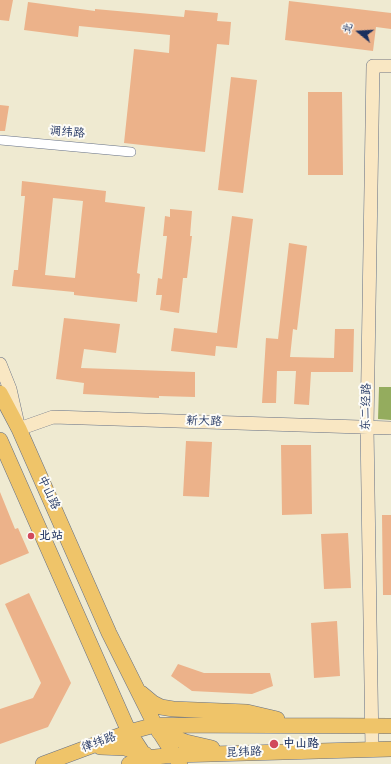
<!DOCTYPE html>
<html>
<head>
<meta charset="utf-8">
<style>
  body { margin:0 }
  #map { position:relative; width:391px; height:764px; overflow:hidden; background:#efead1; font-family:Mynerve,"LXGW WenKai TC",sans-serif }
  canvas { display:block }
  .north { position:absolute; left:339px; top:12px; width:40px; height:40px; -webkit-text-stroke:3px #fdfcf7; paint-order:stroke; rotate:288deg; font-size:11px; font-weight:700; line-height:16px; text-align:center; color:#1b2f5e }
  .north::after { content:''; display:block; margin:auto; width:14px; height:18px; background:#1b2f5e; clip-path:polygon(50% 0,100% 100%,50% 72%,0 100%) }
</style>
</head>
<body>
<div id="map">
<canvas width="391" height="764"></canvas>
<div class="north">北</div>
</div>
<script>
const ctx = document.querySelector('canvas').getContext('2d');
ctx.lineJoin = 'round';
function fillPath(path, color) {
  ctx.fillStyle = color;
  ctx.fill(path, 'evenodd');
}
function toPath(rows) {
  const path = new Path2D();
  for (const r of rows) {
    path.moveTo(r[0], r[1]);
    for (let i = 2; i < r.length; i += 2) path.lineTo(r[i], r[i + 1]);
  }
  return path;
}
function trace(path, color, width, dash) {
  ctx.strokeStyle = color;
  ctx.lineWidth = width;
  ctx.lineCap = dash ? 'butt' : 'round';
  ctx.setLineDash(dash || []);
  ctx.stroke(path);
}
function write(font, color, halo, rows, align = 'center') {
  ctx.font = font + ' Mynerve,"LXGW WenKai TC",sans-serif';
  ctx.lineWidth = 4;
  ctx.setLineDash([]);
  ctx.textBaseline = 'middle';
  ctx.strokeStyle = halo;
  ctx.fillStyle = color;
  for (const [text, x, y, turn = 0] of rows) {
    ctx.save();
    ctx.translate(x, y);
    ctx.rotate((+turn || 0) * Math.PI / 180);
    ctx.textAlign = isNaN(turn) ? turn : align;
    if (halo) ctx.strokeText(text, 0, 0);
    ctx.fillText(text, 0, 0);
    ctx.restore();
  }
}
const forest = toPath([
  [379,387,391,387,391,420,378,419]
]);
const building = toPath([
  [0,0,13,0,9,21,0,20],
  [289,1,391,13,391,29,376,27,373,51,285,40],
  [28,2,95,11,95,9,184,17,185,10,218,13,217,21,231,22,229,45,217,44,205,152,124,143,134,49,169,53,170,35,79,26,78,37,24,30],
  [231,77,257,80,243,193,218,190],
  [308,92,342,92,343,175,308,175],
  [0,105,9,106,5,131,0,131],
  [22,181,106,191,105,202,145,207,137,273,140,274,137,302,74,295,74,292,12,286,14,270,18,270,25,196,21,196],
  [53,198,83,201,75,278,45,275],
  [170,209,192,211,190,236,192,236,187,278,183,278,179,313,160,310,162,295,156,295,158,278,162,279,167,236,163,236,165,216,170,217],
  [232,216,253,219,237,348,216,346,215,356,171,351,174,328,217,333],
  [289,243,307,246,297,330,293,329,290,357,334,358,335,329,354,329,353,372,311,372,309,405,294,404,296,371,277,371,276,403,262,403,266,338,278,339],
  [64,318,120,324,116,353,84,349,81,368,195,372,195,397,159,396,159,398,83,394,84,383,56,379],
  [186,441,212,442,209,497,183,496],
  [281,445,311,445,312,514,282,515],
  [0,492,15,529,18,528,29,553,0,565],
  [382,515,391,515,391,595,383,595],
  [348,533,351,588,324,589,321,534],
  [29,593,71,683,48,727,0,744,0,709,33,698,41,683,5,604],
  [337,621,340,676,314,678,311,623],
  [178,664,204,673,270,673,273,686,252,694,192,691,171,676]
]);
const street = toPath([
  [0,140,131,152]
]);
const secondary = toPath([
  [0,364,10,389,19,429,53,417,391,428],
  [372,749,367,427,373,66,391,66]
]);
const primary = toPath([
  [0,393,19,429,109,633,155,725,180,764],
  [0,440,129,732,150,764],
  [141,693,153,703,161,707,173,709,247,712,277,719],
  [159,732,186,742,212,748],
  [100,747,125,748,145,754],
  [43,764,129,732,155,725,391,726],
  [129,764,145,758,175,755,391,749]
]);
const markers = [
  [31,536,4,"#d1495b"],
  [274,744,5,"#d1495b"]
];
const streetNames = [
  ["调纬路",67,133,5],
  ["东二经路",367,407,-89],
  ["新大路",204,422,2],
  ["中山路",48,493,65],
  ["律纬路",99,743,-20],
  ["昆纬路",244,753,-2]
];
const poiNames = [
  ["北站",39,536],
  ["中山路",283,744]
];
fillPath(forest, '#94ac5e');
fillPath(building, '#ecb28a');
trace(street, '#657086', 10);
trace(secondary, '#657086', 14);
trace(primary, '#657086', 16);
trace(street, '#fff', 9);
trace(secondary, '#f9e7c3', 13);
trace(primary, '#efc469', 15);
for (const [x, y, r, color] of markers) {
  const dot = new Path2D();
  dot.arc(x, y, r, 0, 2 * Math.PI);
  ctx.fillStyle = color;
  ctx.fill(dot);
  trace(dot, '#fdfcf7', 1.5);
}
write('12px', '#1b2f5e', '#fdfcf7', streetNames);
write('bold 12px', '#1b2f5e', '#fdfcf7', poiNames, 'left');
</script>
</body>
</html>
